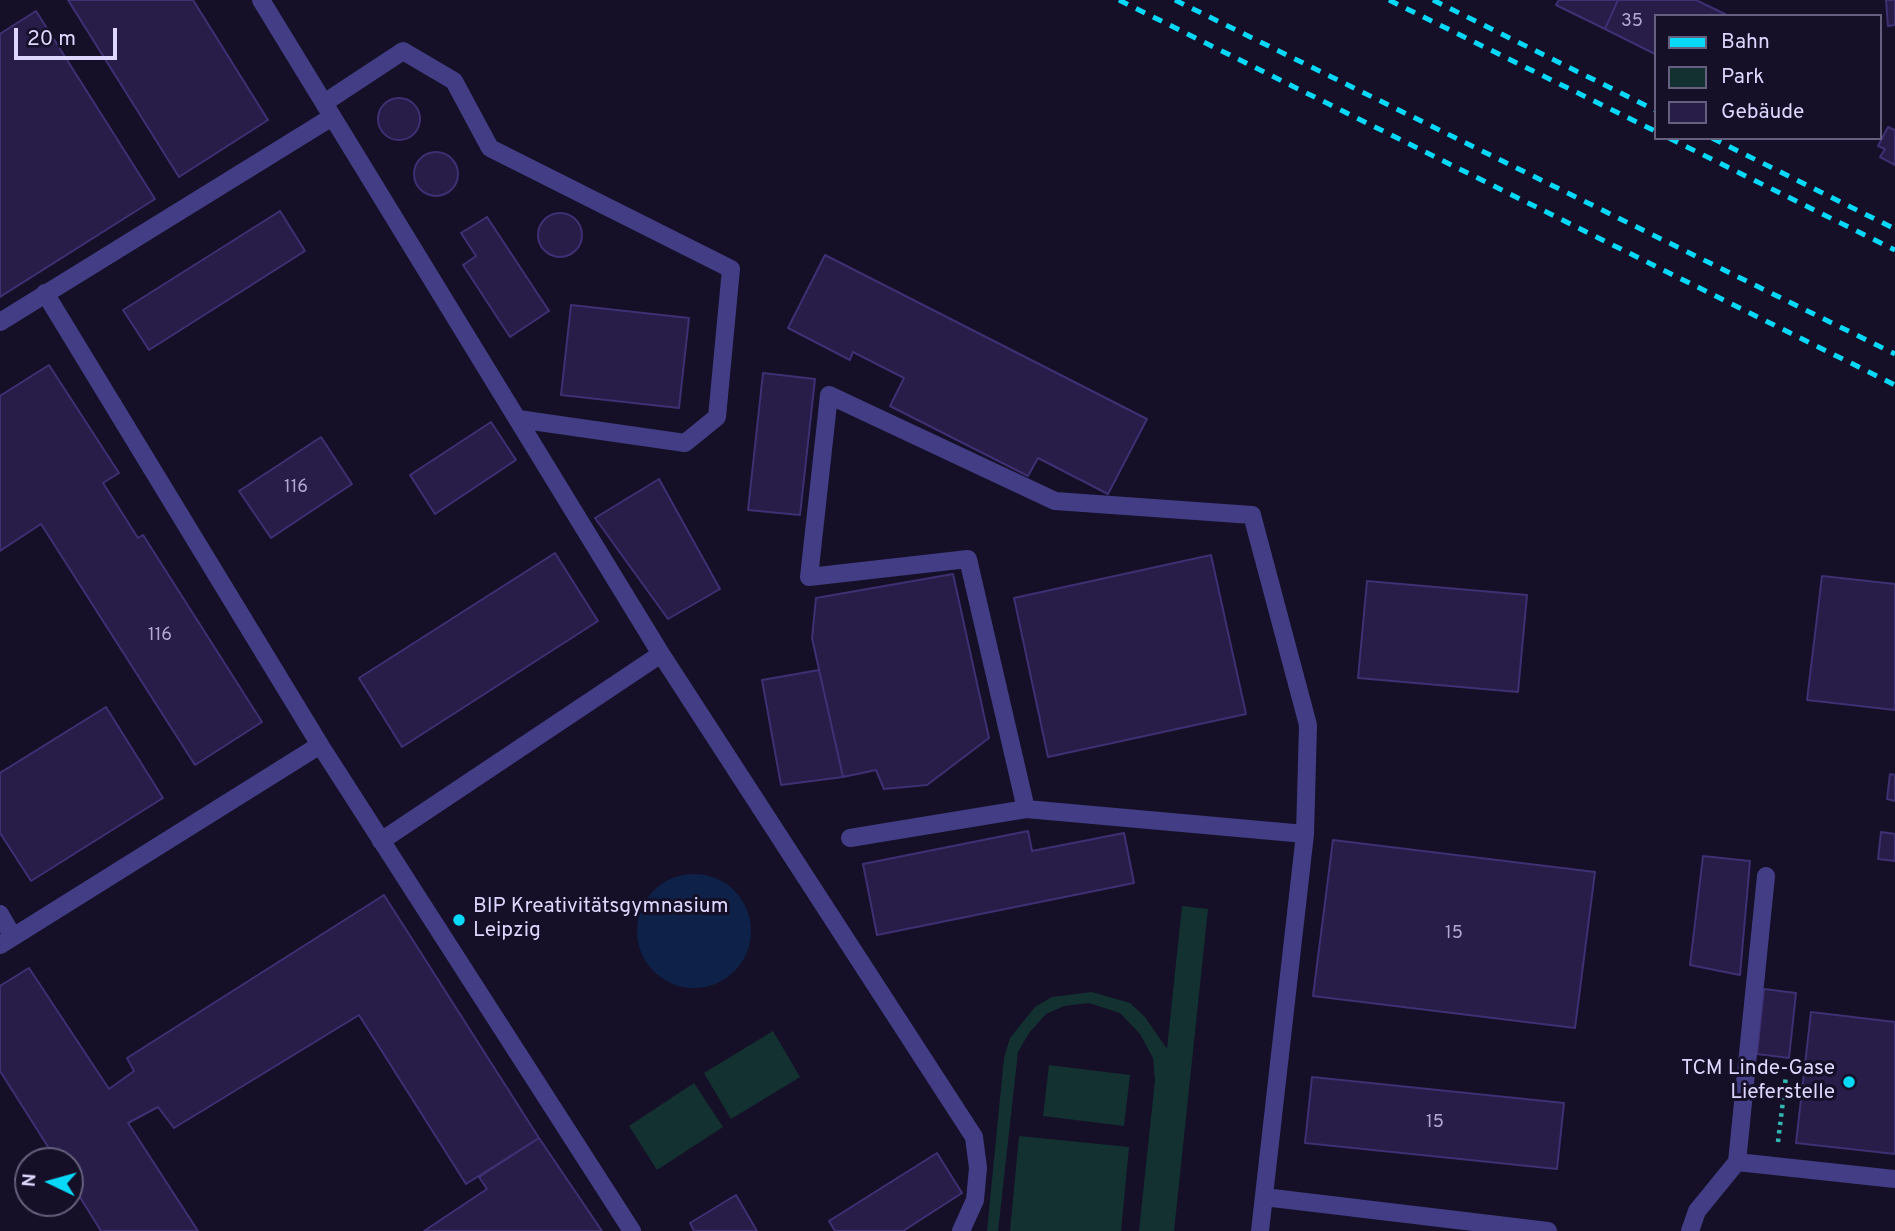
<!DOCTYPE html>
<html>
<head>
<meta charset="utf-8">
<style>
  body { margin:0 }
  #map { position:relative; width:1895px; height:1231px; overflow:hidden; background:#151027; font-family:Overpass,sans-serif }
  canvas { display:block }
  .legend { position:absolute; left:1654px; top:14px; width:228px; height:126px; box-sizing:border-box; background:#151027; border:2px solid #65607d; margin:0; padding:9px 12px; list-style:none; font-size:21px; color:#ddd7fe }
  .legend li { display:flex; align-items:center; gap:14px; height:35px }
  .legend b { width:35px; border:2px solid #65607d }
  .north { position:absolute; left:14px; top:1147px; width:70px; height:70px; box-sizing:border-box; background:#151027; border:2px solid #65607d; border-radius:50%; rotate:275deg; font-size:19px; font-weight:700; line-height:28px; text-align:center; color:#ddd7fe }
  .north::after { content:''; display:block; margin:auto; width:24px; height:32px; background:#08d9f9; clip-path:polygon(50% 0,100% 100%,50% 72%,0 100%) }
  .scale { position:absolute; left:14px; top:28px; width:103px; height:32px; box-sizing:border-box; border:4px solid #ddd7fe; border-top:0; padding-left:9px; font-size:21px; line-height:24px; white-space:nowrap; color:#ddd7fe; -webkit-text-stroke:5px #151027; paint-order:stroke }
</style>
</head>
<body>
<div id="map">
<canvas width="1895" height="1231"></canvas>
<ul class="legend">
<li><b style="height:9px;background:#08d9f9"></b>Bahn</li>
<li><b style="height:19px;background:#133131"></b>Park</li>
<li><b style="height:19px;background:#271d48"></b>Gebäude</li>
</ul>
<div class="north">N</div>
<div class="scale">20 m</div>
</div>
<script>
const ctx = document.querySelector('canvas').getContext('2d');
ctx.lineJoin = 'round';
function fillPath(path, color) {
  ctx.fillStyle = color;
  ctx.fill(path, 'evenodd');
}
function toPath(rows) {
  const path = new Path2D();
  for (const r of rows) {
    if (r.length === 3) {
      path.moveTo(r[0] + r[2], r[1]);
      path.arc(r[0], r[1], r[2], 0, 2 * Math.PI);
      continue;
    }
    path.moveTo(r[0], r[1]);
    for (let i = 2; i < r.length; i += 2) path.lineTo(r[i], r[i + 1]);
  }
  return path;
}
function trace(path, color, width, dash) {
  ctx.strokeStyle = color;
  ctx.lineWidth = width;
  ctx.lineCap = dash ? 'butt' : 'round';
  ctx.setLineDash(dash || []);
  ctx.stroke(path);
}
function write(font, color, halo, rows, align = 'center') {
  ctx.font = font + ' Overpass,sans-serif';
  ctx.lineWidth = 6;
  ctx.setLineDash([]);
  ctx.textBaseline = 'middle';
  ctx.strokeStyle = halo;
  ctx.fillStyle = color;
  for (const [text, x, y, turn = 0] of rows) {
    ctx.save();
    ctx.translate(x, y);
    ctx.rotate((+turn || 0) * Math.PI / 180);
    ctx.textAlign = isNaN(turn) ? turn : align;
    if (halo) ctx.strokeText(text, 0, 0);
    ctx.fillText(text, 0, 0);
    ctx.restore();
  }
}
const green = toPath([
  [1182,906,1208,909,1174,1231,1139,1231,1155,1080,1153,1058,1140,1034,1120,1013,1089,1003,1064,1006,1046,1014,1029,1033,1018,1052,998,1231,987,1231,1004,1058,1010,1038,1035,1007,1052,997,1092,992,1130,1003,1145,1017,1167,1049],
  [773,1031,800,1077,731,1119,704,1073],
  [1049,1065,1130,1075,1124,1126,1043,1116],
  [694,1083,723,1127,657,1170,629,1126],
  [1019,1136,1129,1147,1121,1231,1010,1231]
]);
const water = toPath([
  [694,931,57]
]);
const building = toPath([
  [68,0,193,0,268,120,179,177,68,0],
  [1559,0,1618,0,1605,29,1556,5,1559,0],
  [1618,0,1696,0,1729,16,1655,16,1655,54,1605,29,1618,0],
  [1886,0,1895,0,1895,25,1888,26,1886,0],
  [36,11,155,199,0,297,0,34,36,11],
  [399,119,21],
  [1888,127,1895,130,1895,165,1880,157,1885,149,1878,146,1888,127],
  [436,174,22],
  [280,211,305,251,149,350,123,310,280,211],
  [560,235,22],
  [487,217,549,311,510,337,463,265,476,256,461,233,487,217],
  [825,255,1147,419,1108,494,1038,458,1028,476,890,406,904,378,853,352,850,360,788,328,825,255],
  [571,305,689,318,679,408,561,395,571,305],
  [49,365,119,473,103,483,138,538,143,535,262,722,195,765,41,524,0,551,0,396,49,365],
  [763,373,815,379,800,515,748,510,763,373],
  [491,422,516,460,435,514,410,475,491,422],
  [321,437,352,484,271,538,239,491,321,437],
  [659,479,720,589,668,619,595,518,659,479],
  [555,553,598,621,402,747,359,678,555,553],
  [1211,555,1246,714,1048,757,1014,598,1211,555],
  [953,574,989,738,927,785,884,789,876,770,843,777,812,638,816,598,953,574],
  [1822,576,1895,584,1895,710,1807,700,1822,576],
  [1367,581,1527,595,1518,692,1358,678,1367,581],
  [819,670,843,777,781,785,762,680,819,670],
  [106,707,163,798,31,881,0,833,0,773,106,707],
  [1890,774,1895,775,1895,801,1887,799,1890,774],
  [1028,831,1032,851,1124,833,1134,883,877,935,863,864,1028,831],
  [1881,832,1895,834,1895,861,1878,859,1881,832],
  [1333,840,1595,872,1575,1028,1313,996,1333,840],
  [1703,856,1750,861,1740,975,1690,965,1703,856],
  [384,895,539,1138,466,1184,359,1015,174,1128,158,1107,128,1123,198,1231,101,1231,70,1181,70,1161,57,1161,0,1071,0,986,29,968,109,1089,134,1071,127,1058,384,895],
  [1764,989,1796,993,1789,1058,1757,1054,1764,989],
  [1811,1012,1895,1022,1895,1154,1796,1143,1811,1012],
  [1312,1077,1564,1103,1557,1169,1305,1143,1312,1077],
  [539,1138,602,1231,424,1231,487,1189,479,1177,539,1138],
  [937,1153,962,1193,903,1231,835,1231,829,1221,937,1153],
  [736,1195,757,1231,694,1231,690,1223,736,1195]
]);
const path = toPath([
  [1778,1142,1786,1076]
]);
const lane = toPath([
  [261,0,661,654],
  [324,103,403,51,454,81,490,148,731,269,717,417,685,443,518,419],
  [45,293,320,745],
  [0,322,332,117],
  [850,838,1026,809],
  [381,841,661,654,974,1137,978,1168,975,1200,961,1231],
  [0,914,13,937],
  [0,945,320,745,632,1231],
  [1737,1162,1766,876],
  [1264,1197,1548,1231],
  [1260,1231,1305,834,1308,725,1252,515,1055,501,829,395,809,577,968,559,1026,809,1305,834],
  [1690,1231,1697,1211,1737,1162,1895,1179]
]);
const rail = toPath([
  [1119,0,1895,385],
  [1175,0,1895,354],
  [1389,0,1655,131],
  [1433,0,1655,110],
  [1669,138,1895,250],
  [1712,138,1895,229]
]);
const markers = [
  [459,920,7,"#08d9f9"],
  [1849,1082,7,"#08d9f9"]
];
const numberNames = [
  ["35",1632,22],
  ["116",296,488],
  ["116",160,636],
  ["15",1454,934],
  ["15",1435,1123]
];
const poiNames = [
  ["BIP Kreativitätsgymnasium",473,908],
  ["Leipzig",473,932],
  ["TCM Linde-Gase",1835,1070,"right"],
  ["Lieferstelle",1835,1094,"right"]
];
fillPath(green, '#133131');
fillPath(water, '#0e2249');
fillPath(building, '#271d48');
trace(building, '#3f2f73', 2);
trace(path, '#33b7b3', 4.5, [3.5, 5]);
trace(lane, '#423d85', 18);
trace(rail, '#08d9f9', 5, [10, 9]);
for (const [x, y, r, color] of markers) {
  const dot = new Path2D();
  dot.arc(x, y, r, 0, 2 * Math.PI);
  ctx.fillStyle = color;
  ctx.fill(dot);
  trace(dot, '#151027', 2.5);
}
write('18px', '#b0a8d0', null, numberNames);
write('21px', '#ddd7fe', '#151027', poiNames, 'left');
</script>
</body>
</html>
